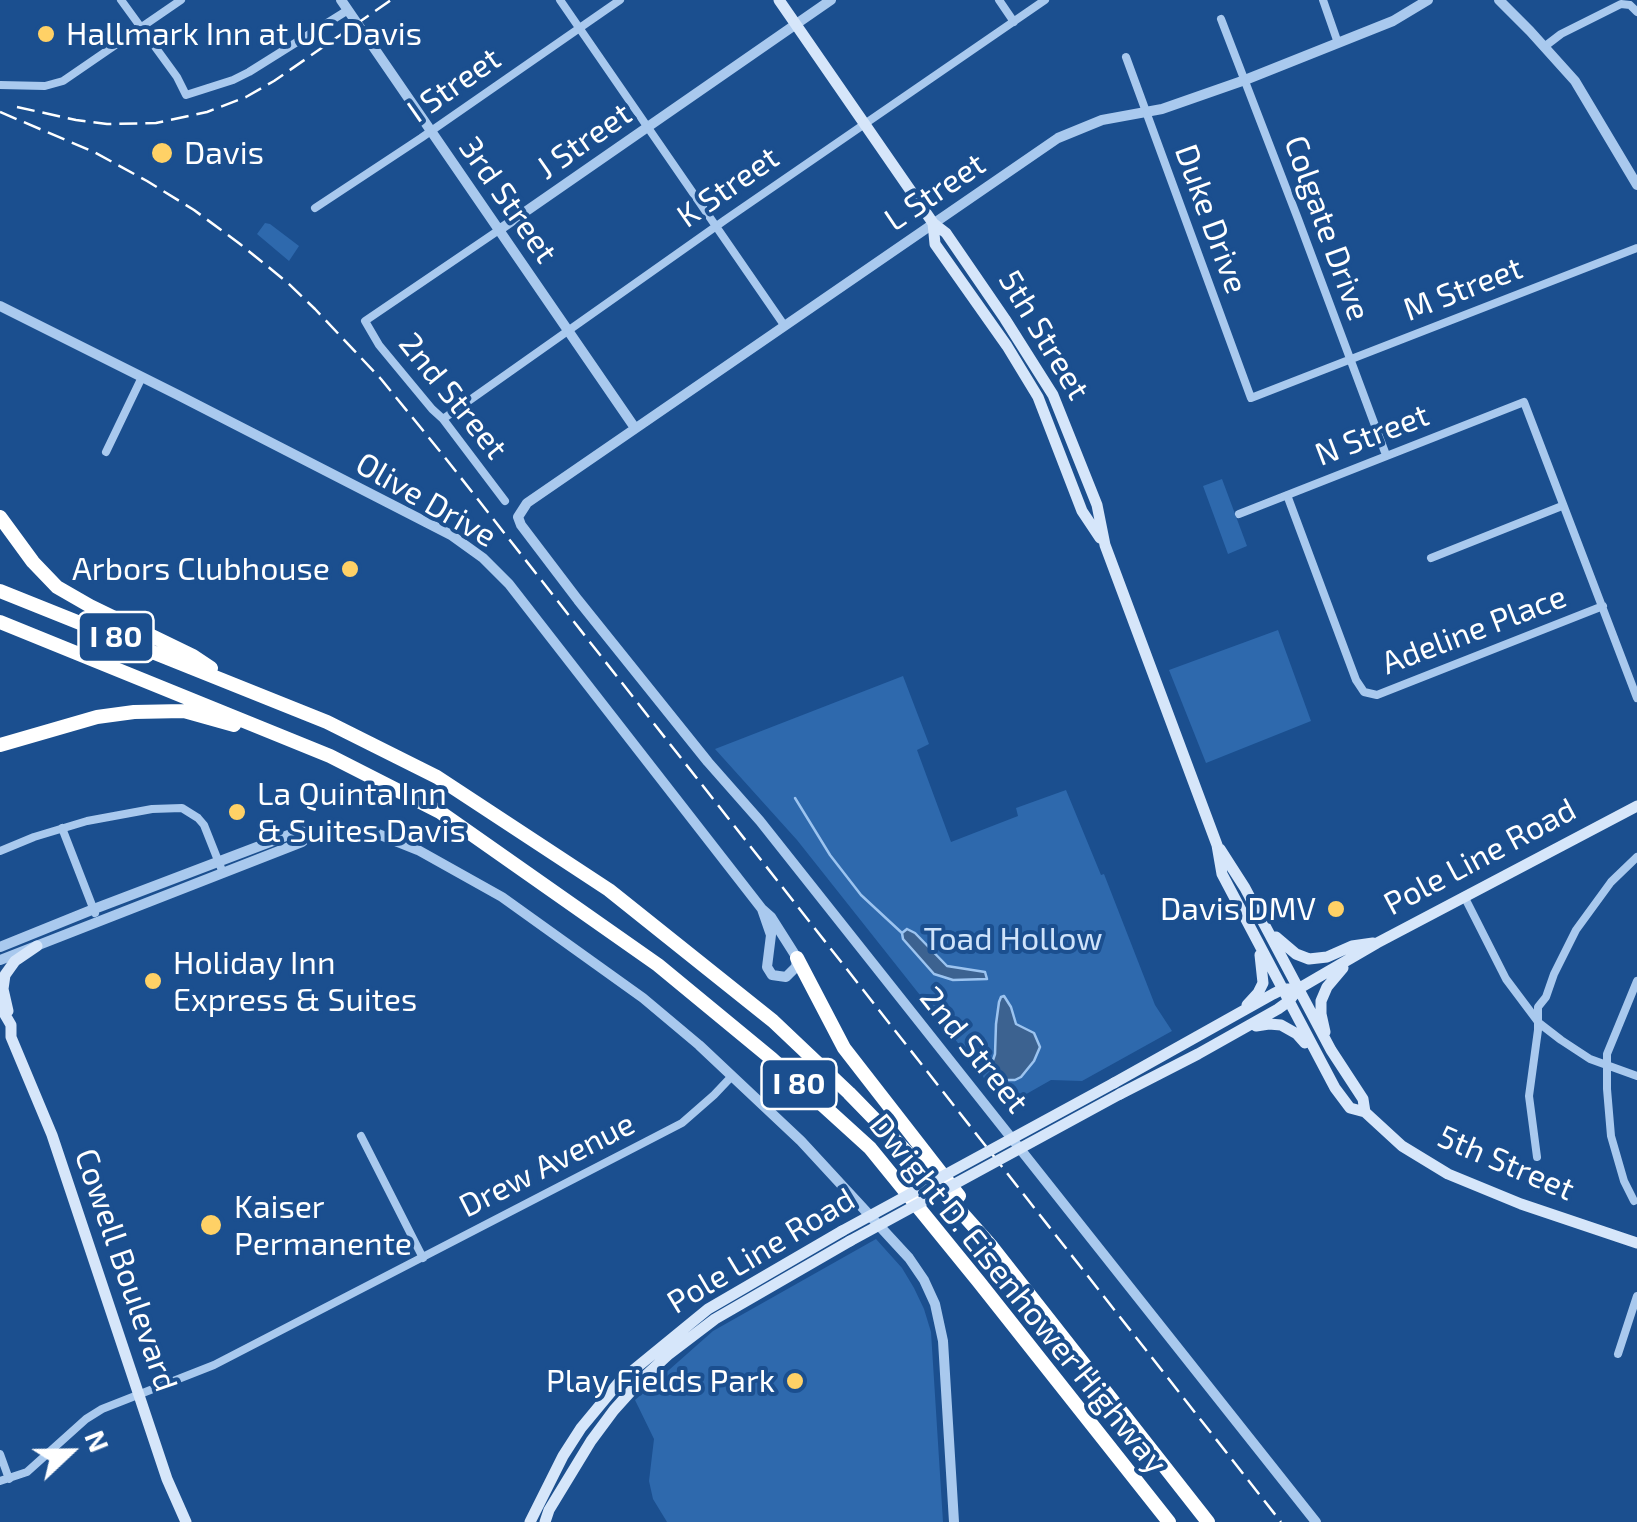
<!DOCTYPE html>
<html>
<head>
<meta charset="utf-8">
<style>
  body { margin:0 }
  #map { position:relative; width:1637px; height:1522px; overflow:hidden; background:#1b4f8f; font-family:"Exo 2",sans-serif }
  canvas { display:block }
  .north { position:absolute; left:20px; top:1402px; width:100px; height:100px; -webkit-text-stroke:8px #1b4f8f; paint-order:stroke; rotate:68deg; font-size:28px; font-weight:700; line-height:40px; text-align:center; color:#fff }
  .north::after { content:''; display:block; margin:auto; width:35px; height:45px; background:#fff; clip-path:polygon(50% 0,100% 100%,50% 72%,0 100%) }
</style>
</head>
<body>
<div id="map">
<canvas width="1637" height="1522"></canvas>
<div class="north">N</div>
</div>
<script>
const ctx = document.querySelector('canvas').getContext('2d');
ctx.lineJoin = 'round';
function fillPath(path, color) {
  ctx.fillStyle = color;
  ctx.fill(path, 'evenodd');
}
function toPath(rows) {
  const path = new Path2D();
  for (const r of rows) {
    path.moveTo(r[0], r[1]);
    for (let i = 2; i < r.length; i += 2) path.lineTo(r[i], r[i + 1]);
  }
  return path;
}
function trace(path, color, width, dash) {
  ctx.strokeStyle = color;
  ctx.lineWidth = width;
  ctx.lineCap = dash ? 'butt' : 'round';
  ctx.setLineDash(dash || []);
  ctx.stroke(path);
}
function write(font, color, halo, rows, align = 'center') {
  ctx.font = font + ' "Exo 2",sans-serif';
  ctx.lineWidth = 8;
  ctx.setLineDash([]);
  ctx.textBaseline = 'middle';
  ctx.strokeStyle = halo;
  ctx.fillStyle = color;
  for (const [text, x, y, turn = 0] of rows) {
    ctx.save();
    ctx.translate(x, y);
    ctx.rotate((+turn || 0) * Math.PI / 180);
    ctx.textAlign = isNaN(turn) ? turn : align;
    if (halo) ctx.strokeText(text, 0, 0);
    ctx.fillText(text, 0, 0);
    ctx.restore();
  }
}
const green = toPath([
  [265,223,270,224,299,246,289,261,257,234],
  [1222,479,1247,546,1228,554,1203,486],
  [1278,630,1311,721,1206,763,1169,670],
  [903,676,929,744,917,750,951,842,1018,816,1016,808,1066,790,1101,875,1104,874,1155,1005,1172,1031,1082,1081,1051,1080,1007,1105,994,1094,977,1067,797,840,715,749],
  [876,1239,902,1268,914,1288,924,1309,931,1332,943,1522,667,1522,653,1499,649,1481,654,1439,635,1400,713,1331]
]);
const water = toPath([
  [907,929,915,933,947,966,985,972,987,979,953,980,934,974,903,939,902,933,907,929],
  [1004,996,1011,1007,1016,1024,1034,1033,1040,1047,1034,1061,1021,1077,1015,1080,1001,1080,991,1066,995,1054,996,1024,999,1002,1001,997,1004,996]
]);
const stream = toPath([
  [795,798,830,855,861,895,902,933]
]);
const minor = toPath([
  [121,0,177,77,186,95,233,80,249,72,348,10],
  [560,0,784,325],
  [999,0,1014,22],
  [1323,0,1338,43],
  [1221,19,1298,219,1386,455],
  [1544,47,1561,34,1621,4,1630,5,1637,12],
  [1126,57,1251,398,1637,248],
  [0,85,45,86,63,81,181,0],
  [315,208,421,138,620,0],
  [499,230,365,321,379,345,432,409,443,419,505,501],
  [443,419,725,220,1045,0],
  [106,452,142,377],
  [1287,495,1356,680,1364,692,1377,695,1603,606],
  [1239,514,1524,402,1637,698],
  [1431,558,1562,506],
  [62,828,95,913],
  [0,851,34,837,87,821,152,809,182,808,198,818,204,825,223,873],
  [1464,896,1506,979,1539,1023,1561,1040,1590,1059,1637,1076],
  [361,1136,423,1258],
  [1537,1157,1529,1096,1538,1030,1538,1007,1546,997,1554,974,1576,930,1611,882,1637,857],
  [1634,1201,1624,1181,1611,1136,1607,1089,1607,1054,1637,981],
  [1618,1354,1637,1296],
  [0,1454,9,1479],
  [0,1481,27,1472,86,1419,102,1409,214,1365,682,1123,714,1095,732,1076]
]);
const tertiary = toPath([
  [341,0,635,428],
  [1499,0,1530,31,1575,81,1637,185],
  [499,230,831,0],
  [0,306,178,395,451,535,483,558,509,584,762,909,771,917,797,958,796,967,786,977,772,975,767,967,771,935,762,909],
  [0,947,94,909,299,831,312,833,357,829,373,832,418,850,502,897,643,998,699,1045,801,1141,909,1258,924,1280,935,1304,943,1341,954,1522],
  [0,960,302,842,312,833],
  [1316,1522,760,821,708,762,578,600,521,525,518,517,527,503,1058,138,1102,120,1162,109,1245,80,1393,21,1428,0]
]);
const secondary = toPath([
  [779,0,933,223,946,233,1005,319,1053,395,1097,505,1105,545,1217,845,1222,874,1335,1088,1350,1108,1365,1112,1402,1146,1448,1174,1521,1204,1637,1243],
  [933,223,935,244,1007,346,1038,397,1082,511,1100,538],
  [1220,849,1245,888,1331,1050,1363,1099,1365,1112],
  [1276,937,1296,954,1309,959,1327,957,1352,946,1373,943],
  [1247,1005,1258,993,1263,983,1260,955],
  [0,1006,11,1025,11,1037,52,1135,167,1479,186,1522],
  [8,1011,3,989,5,975,15,961,37,946],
  [1256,1026,1269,1024,1281,1025,1297,1034,1305,1043],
  [1325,1032,1321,1014,1321,1001,1327,987,1343,968],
  [1114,1083,1273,994,1283,989,1291,989],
  [1120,1094,1198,1054,1278,1009,1289,1001,1298,989,1377,943,1637,806],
  [530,1522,563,1456,581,1428,620,1381,708,1309,842,1231],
  [545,1522,549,1510,591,1441,614,1410,641,1380,669,1354,715,1319,850,1241]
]);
const motorway = toPath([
  [0,517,33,562,57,587,90,606,193,656,211,668],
  [0,591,327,722,437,777,609,890,773,1021,849,1093,922,1168,992,1247,1208,1522],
  [0,622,330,756,440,812,658,965,772,1059,870,1148,979,1282,1169,1522],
  [0,745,97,717,134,712,184,711,234,725],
  [797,958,844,1048,959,1196]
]);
const rail = toPath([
  [17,107,76,120,107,124,156,123,207,112,246,97,274,81,391,0],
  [0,112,94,152,147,181,194,210,240,244,288,283,315,309,381,379,443,455,1281,1522]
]);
const secondaryBridge = toPath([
  [842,1231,1114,1083],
  [850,1241,1120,1094]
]);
const markers = [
  [46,34,10,"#ffd166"],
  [162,153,12,"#ffd166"],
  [350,569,10,"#ffd166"],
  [237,812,10,"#ffd166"],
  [1336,909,10,"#ffd166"],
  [153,981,10,"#ffd166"],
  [211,1225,12,"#ffd166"],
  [795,1381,10,"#ffd166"]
];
const shields = [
  [116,637,75],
  [799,1084,75]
];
const shieldNames = [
  ["I 80",116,637],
  ["I 80",799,1084]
];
const poiNames = [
  ["Hallmark Inn at UC Davis",66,34],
  ["Davis",184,153],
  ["Arbors Clubhouse",330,569,"right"],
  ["La Quinta Inn",257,794],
  ["& Suites Davis",257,831],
  ["Davis DMV",1316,909,"right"],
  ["Holiday Inn",173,963],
  ["Express & Suites",173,1000],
  ["Kaiser",234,1207],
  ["Permanente",234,1244],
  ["Play Fields Park",775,1381,"right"]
];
const streetNames = [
  ["I Street",454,85,-35],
  ["J Street",584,141,-35],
  ["K Street",728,187,-35],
  ["L Street",935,192,-34],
  ["3rd Street",508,200,55],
  ["Duke Drive",1211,219,70],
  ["Colgate Drive",1327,228,70],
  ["M Street",1463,289,-21],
  ["5th Street",1044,335,59],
  ["2nd Street",453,396,51],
  ["N Street",1372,435,-21],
  ["Olive Drive",426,500,30],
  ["Adeline Place",1474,630,-21],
  ["Pole Line Road",1480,857,-28],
  ["2nd Street",974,1050,51],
  ["5th Street",1506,1163,23],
  ["Drew Avenue",547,1165,-27],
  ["Pole Line Road",761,1251,-31],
  ["Cowell Boulevard",126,1270,71],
  ["Dwight D. Eisenhower Highway",1018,1294,51]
];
const parkNames = [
  ["Toad Hollow",1013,939]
];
fillPath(green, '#2e69ad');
fillPath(water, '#3c6290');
trace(water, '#9cc4f0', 2.5);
trace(stream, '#9cc4f0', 2.5);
trace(minor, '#a9c9ee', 8);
trace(tertiary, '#a9c9ee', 10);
trace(secondary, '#d6e6fa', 11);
trace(motorway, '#fff', 14);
trace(rail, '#fff', 2.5, [18, 8]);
trace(secondaryBridge, '#d6e6fa', 11);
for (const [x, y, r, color] of markers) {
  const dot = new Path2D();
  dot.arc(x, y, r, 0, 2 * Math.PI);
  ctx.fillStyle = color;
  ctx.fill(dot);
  trace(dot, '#1b4f8f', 4);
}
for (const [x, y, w] of shields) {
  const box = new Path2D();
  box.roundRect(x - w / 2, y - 25, w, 50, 8);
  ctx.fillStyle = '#1b4f8f';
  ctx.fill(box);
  trace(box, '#fff', 2.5);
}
write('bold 30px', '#fff', null, shieldNames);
write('32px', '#fff', '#1b4f8f', poiNames, 'left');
write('32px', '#fff', '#1b4f8f', streetNames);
write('32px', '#cfe3fa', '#1b4f8f', parkNames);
</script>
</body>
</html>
